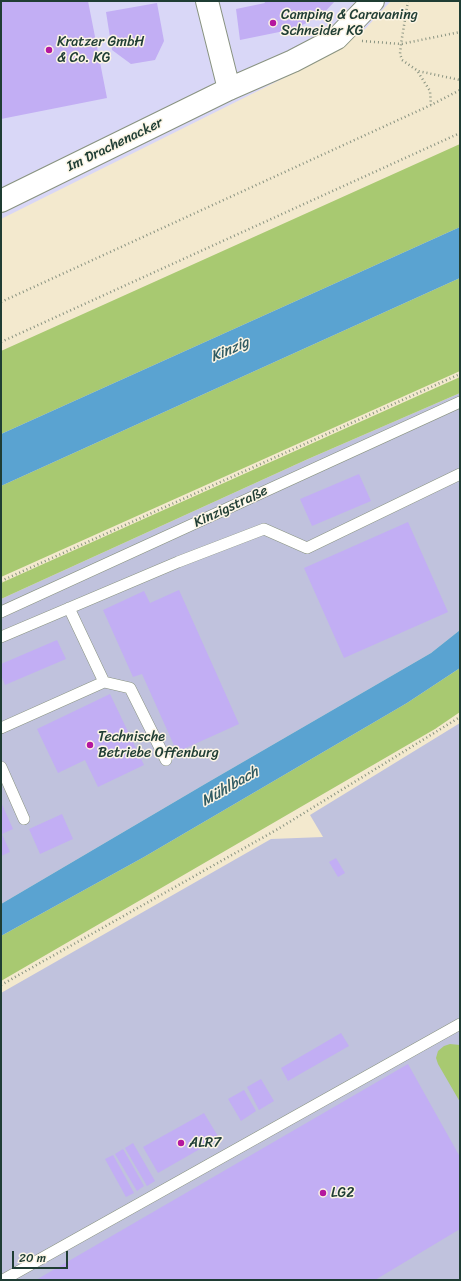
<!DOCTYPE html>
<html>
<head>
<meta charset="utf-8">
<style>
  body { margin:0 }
  #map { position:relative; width:461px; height:1281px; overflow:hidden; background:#f3e9ce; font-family:Sriracha,sans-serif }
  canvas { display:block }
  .frame { position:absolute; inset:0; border:2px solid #1f3d34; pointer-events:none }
  .scale { position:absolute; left:12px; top:1251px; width:56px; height:18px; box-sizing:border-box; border:2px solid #1f3d34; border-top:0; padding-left:5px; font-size:12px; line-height:14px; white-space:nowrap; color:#1f3d34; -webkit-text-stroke:3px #fcf5e5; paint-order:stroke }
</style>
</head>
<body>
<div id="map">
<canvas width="461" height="1281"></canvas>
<div class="frame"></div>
<div class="scale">20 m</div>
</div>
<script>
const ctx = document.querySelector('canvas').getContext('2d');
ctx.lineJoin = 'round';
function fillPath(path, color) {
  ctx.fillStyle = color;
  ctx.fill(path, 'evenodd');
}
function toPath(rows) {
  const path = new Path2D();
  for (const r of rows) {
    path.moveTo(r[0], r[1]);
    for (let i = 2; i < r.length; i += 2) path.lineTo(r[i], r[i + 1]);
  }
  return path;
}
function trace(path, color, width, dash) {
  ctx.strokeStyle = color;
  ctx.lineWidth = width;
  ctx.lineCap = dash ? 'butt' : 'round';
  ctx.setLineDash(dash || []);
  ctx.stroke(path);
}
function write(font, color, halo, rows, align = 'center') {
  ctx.font = font + ' Sriracha,sans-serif';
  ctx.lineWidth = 3;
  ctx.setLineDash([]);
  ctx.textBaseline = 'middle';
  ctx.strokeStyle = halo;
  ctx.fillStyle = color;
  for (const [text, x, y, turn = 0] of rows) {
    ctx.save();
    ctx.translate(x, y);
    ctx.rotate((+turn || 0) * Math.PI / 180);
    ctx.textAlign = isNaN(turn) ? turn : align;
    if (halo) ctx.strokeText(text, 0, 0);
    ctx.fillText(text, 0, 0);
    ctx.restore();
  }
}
const built = toPath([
  [1,1,391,1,365,29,322,59,1,219]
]);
const industrial = toPath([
  [460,393,460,630,431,653,205,784,1,904,1,599,308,459],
  [460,723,460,1280,1,1280,1,993,271,839,323,837,310,815]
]);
const green = toPath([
  [460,144,460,227,1,434,1,351],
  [460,278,460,371,1,577,1,486],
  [460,377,460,393,308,459,1,599,1,583],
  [460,668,460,712,435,729,1,981,1,936,144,857,407,703],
  [450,1044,460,1045,460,1102,438,1064,436,1058,438,1051,444,1046]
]);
const water = toPath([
  [460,227,460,278,1,486,1,434],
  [460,630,460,668,407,703,144,857,1,936,1,904,205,784,431,653]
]);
const building = toPath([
  [1,1,88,1,107,98,1,119],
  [264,1,335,1,321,16,294,29,240,40,236,9,265,3],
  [157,3,164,41,155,60,131,64,112,50,106,12],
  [359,474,371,501,312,526,300,499],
  [408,522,448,612,344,658,304,568],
  [179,590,239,724,177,752,142,674,133,677,103,610,144,591,150,603],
  [57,640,66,659,5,685,1,675,1,664],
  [110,694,144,765,98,787,85,760,58,773,37,729],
  [1,802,13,829,2,834,10,852,1,856],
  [62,814,73,839,40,854,29,829],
  [336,858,345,873,338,877,329,862],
  [341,1033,349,1046,288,1081,281,1068],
  [408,1064,460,1157,460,1229,375,1280,36,1280],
  [261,1079,274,1101,259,1110,247,1087],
  [244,1090,256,1111,241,1121,228,1099],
  [204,1113,219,1138,158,1173,143,1147],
  [133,1143,155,1181,147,1186,125,1148],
  [123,1149,144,1186,137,1191,115,1154],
  [113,1155,134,1193,126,1197,105,1159]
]);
const path = toPath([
  [408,1,401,44,400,54,402,60,418,71,460,80],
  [362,41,401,44,460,32],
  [418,72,430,91,431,105],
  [1,302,431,105,460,90],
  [1,342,460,133],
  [1,581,460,374],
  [1,985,278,829,460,717]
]);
const service = toPath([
  [69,608,104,682],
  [1,612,460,402],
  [1,637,178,562,264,529,307,548,460,474],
  [1,728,104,682,130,688,166,760],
  [1,767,24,819],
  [3,1280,460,1024]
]);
const minor = toPath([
  [207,1,229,89],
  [1,201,229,89,293,61,337,38,373,1]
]);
const markers = [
  [273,23,4,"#b5179e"],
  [49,50,4,"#b5179e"],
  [90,745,4,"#b5179e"],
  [181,1143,4,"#b5179e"],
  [323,1193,4,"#b5179e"]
];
const poiNames = [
  ["Camping & Caravaning",281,15],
  ["Schneider KG",281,31],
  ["Kratzer GmbH",57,42],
  ["& Co. KG",57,58],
  ["Technische",98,737],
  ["Betriebe Offenburg",98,753],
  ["ALR7",189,1143],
  ["LG2",331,1193]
];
const streetNames = [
  ["Im Drachenacker",115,145,-26],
  ["Kinzigstraße",231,507,-25]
];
const waterNames = [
  ["Kinzig",230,350,-24],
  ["Mühlbach",230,787,-30]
];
fillPath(built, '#d9d7f7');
fillPath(industrial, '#c0c2dd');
fillPath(green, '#a8c971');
fillPath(water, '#5aa3d1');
fillPath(building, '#c2aef4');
trace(service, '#899381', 12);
trace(minor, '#899381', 24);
trace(path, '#899381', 2.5, [1, 3]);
trace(service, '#fff', 11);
trace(minor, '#fff', 22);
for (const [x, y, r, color] of markers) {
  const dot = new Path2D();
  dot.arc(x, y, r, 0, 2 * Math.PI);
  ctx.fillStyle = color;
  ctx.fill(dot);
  trace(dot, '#fcf5e5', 1.5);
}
write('14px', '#1f3d34', '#fcf5e5', poiNames, 'left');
write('14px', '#1f3d34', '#fcf5e5', streetNames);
write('italic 15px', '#315c63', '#fcf5e5', waterNames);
</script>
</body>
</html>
